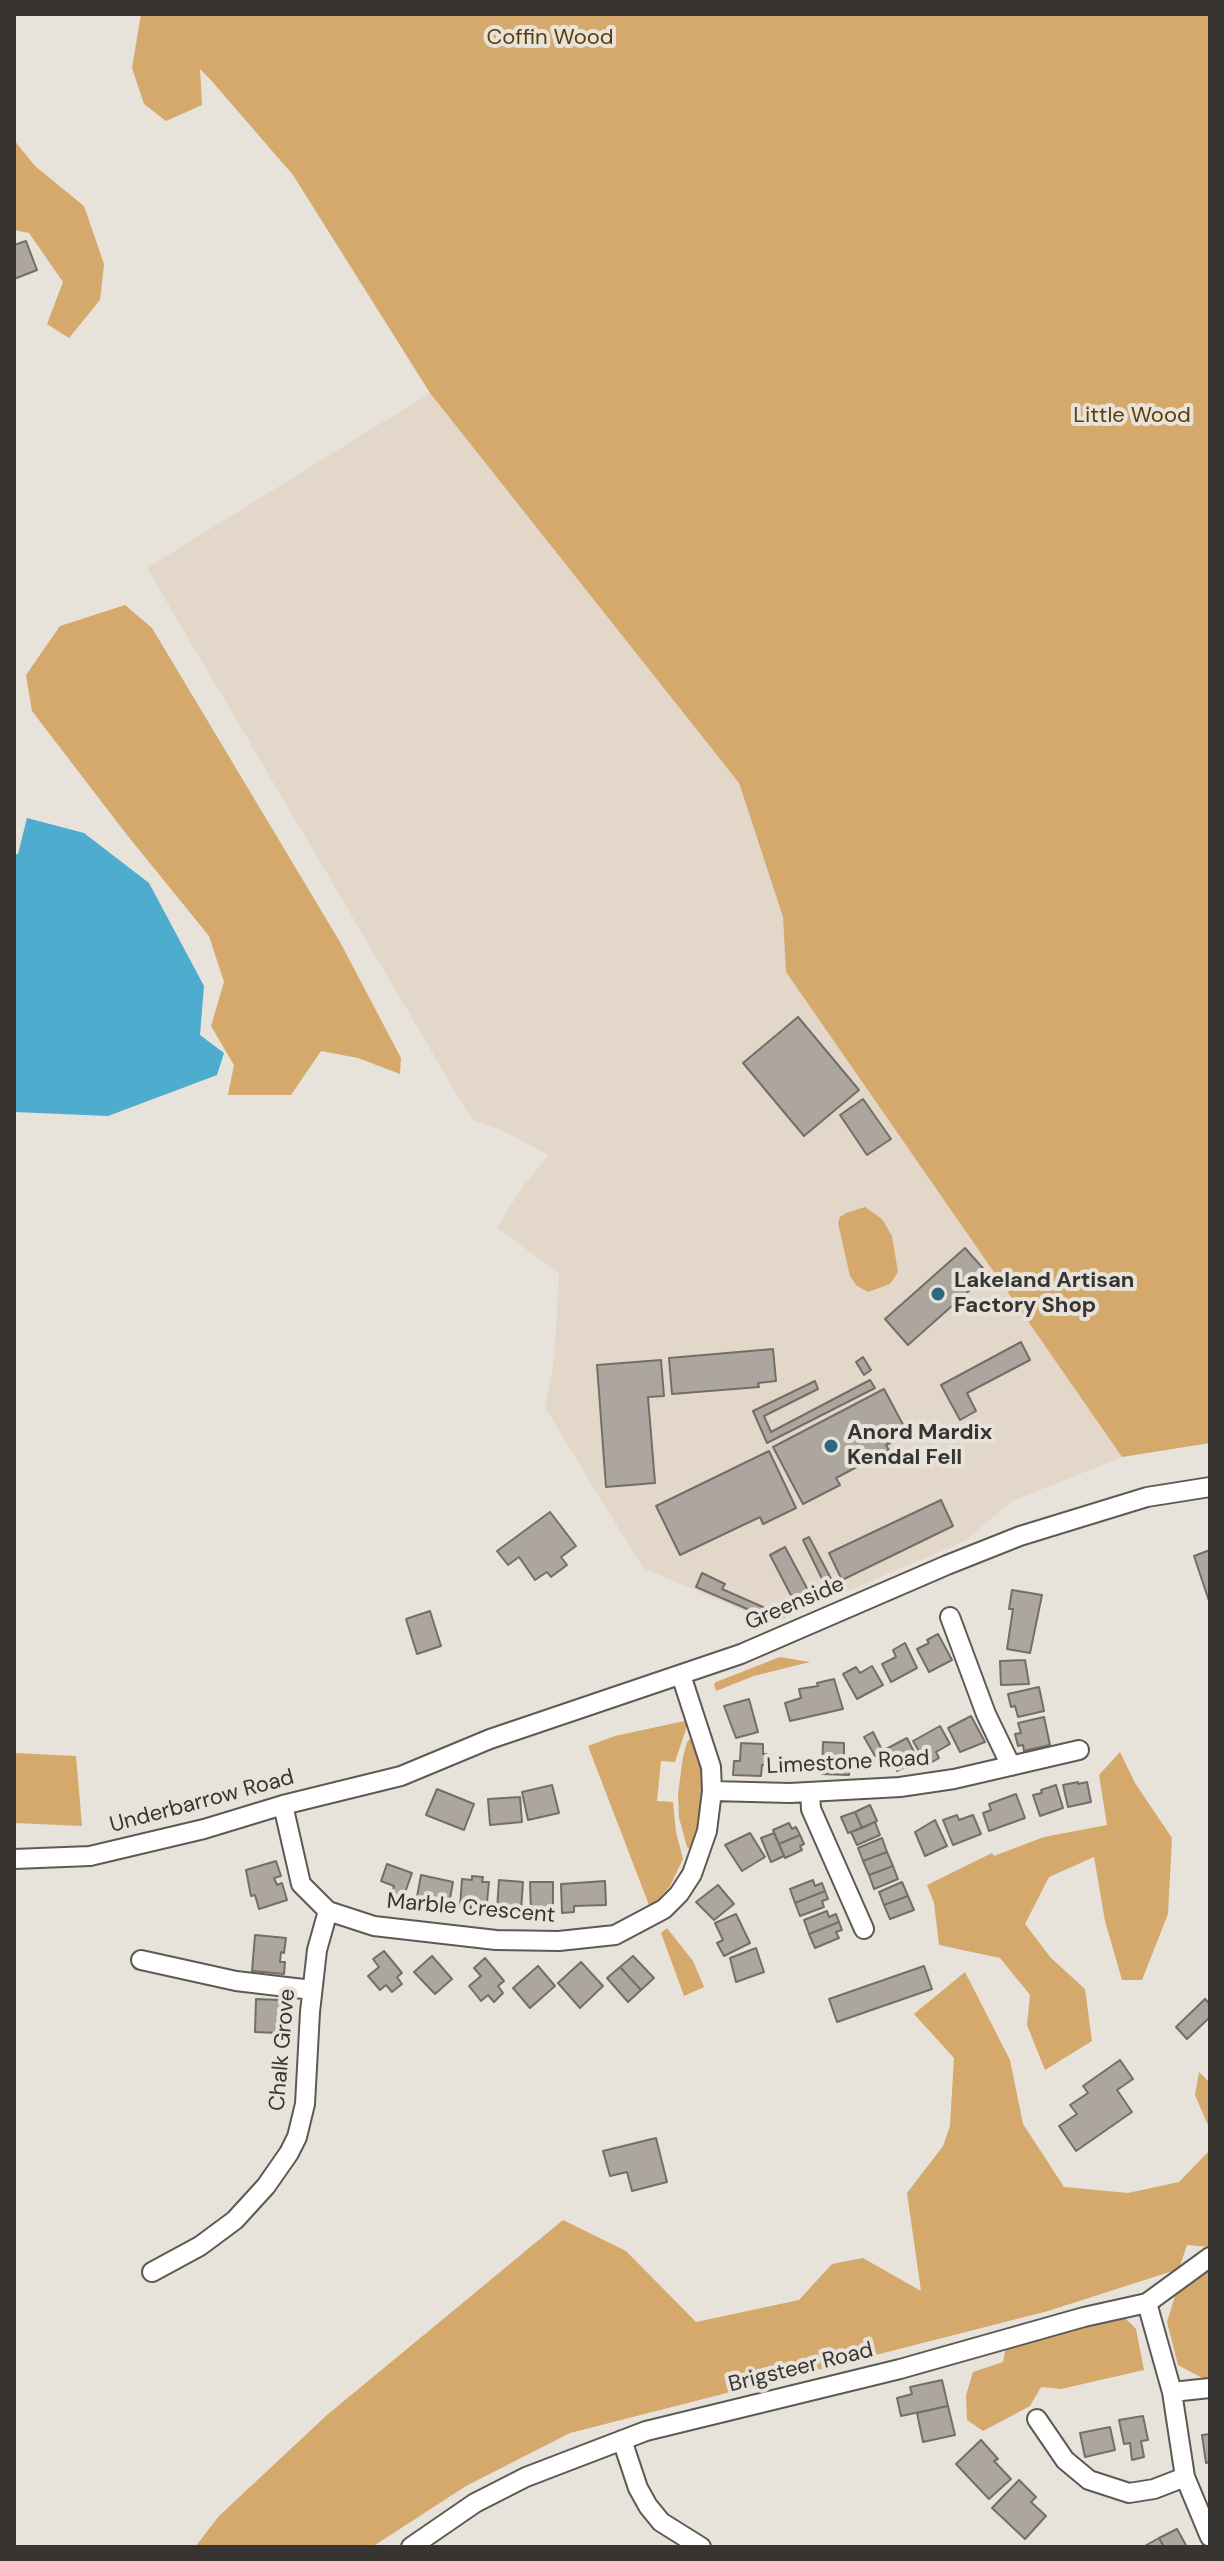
<!DOCTYPE html>
<html>
<head>
<meta charset="utf-8">
<style>
  body { margin:0 }
  #map { position:relative; width:1224px; height:2561px; overflow:hidden; background:#e7e2da; font-family:"DM Sans",sans-serif }
  canvas { display:block }
  .frame { position:absolute; inset:0; border:16px solid #373431; pointer-events:none }
</style>
</head>
<body>
<div id="map">
<canvas width="1224" height="2561"></canvas>
<div class="frame"></div>
</div>
<script>
const ctx = document.querySelector('canvas').getContext('2d');
ctx.lineJoin = 'round';
function fillPath(path, color) {
  ctx.fillStyle = color;
  ctx.fill(path, 'evenodd');
}
function toPath(rows) {
  const path = new Path2D();
  for (const r of rows) {
    path.moveTo(r[0], r[1]);
    for (let i = 2; i < r.length; i += 2) path.lineTo(r[i], r[i + 1]);
  }
  return path;
}
function trace(path, color, width, dash) {
  ctx.strokeStyle = color;
  ctx.lineWidth = width;
  ctx.lineCap = dash ? 'butt' : 'round';
  ctx.setLineDash(dash || []);
  ctx.stroke(path);
}
function write(font, color, halo, rows, align = 'center') {
  ctx.font = font + ' "DM Sans",sans-serif';
  ctx.lineWidth = 8;
  ctx.setLineDash([]);
  ctx.textBaseline = 'middle';
  ctx.strokeStyle = halo;
  ctx.fillStyle = color;
  for (const [text, x, y, turn = 0] of rows) {
    ctx.save();
    ctx.translate(x, y);
    ctx.rotate((+turn || 0) * Math.PI / 180);
    ctx.textAlign = isNaN(turn) ? turn : align;
    if (halo) ctx.strokeText(text, 0, 0);
    ctx.fillText(text, 0, 0);
    ctx.restore();
  }
}
const built = toPath([
  [430,393,739,783,783,917,786,972,1122,1457,1012,1501,965,1541,772,1623,643,1568,545,1408,554,1361,559,1273,497,1228,521,1189,549,1155,499,1129,475,1121,465,1108,147,568]
]);
const green = toPath([
  [141,14,1210,14,1210,1443,1122,1457,786,972,783,917,739,783,430,393,293,175,210,79,200,69,202,105,166,121,144,104,132,68],
  [14,140,35,166,84,206,104,264,100,300,69,338,47,324,63,282,29,233,14,230],
  [125,605,152,628,340,942,401,1058,400,1074,358,1058,321,1051,291,1095,228,1095,234,1065,211,1026,224,982,209,936,127,835,32,711,26,675,60,626],
  [865,1207,882,1219,892,1236,898,1272,890,1284,868,1292,857,1286,850,1276,838,1223,840,1217,846,1213],
  [780,1657,810,1662,754,1676,716,1691,714,1684,716,1682],
  [689,1720,675,1762,661,1761,657,1801,673,1802,676,1832,683,1859,670,1886,656,1902,649,1905,588,1746,615,1736],
  [693,1736,700,1764,703,1803,693,1851,687,1847,679,1818,678,1794,683,1757,687,1742],
  [1120,1752,1135,1783,1172,1838,1168,1914,1142,1980,1122,1980,1105,1921,1094,1857,1049,1877,1025,1924,1051,1958,1085,1989,1092,2041,1045,2070,1027,2025,1030,1995,1000,1958,939,1945,934,1903,927,1885,992,1853,994,1856,1044,1837,1107,1825,1099,1775],
  [14,1753,76,1756,82,1826,14,1823],
  [667,1928,693,1961,704,1987,684,1996,661,1933],
  [965,1972,1010,2060,1023,2124,1064,2187,1128,2193,1179,2182,1210,2150,1210,2247,1187,2245,1179,2269,1048,2311,570,2433,466,2486,372,2547,195,2547,219,2516,327,2415,563,2220,626,2251,696,2322,799,2300,832,2264,863,2258,921,2291,907,2193,943,2146,950,2126,954,2058,914,2014],
  [1199,2072,1210,2083,1210,2130,1195,2095],
  [1210,2269,1210,2378,1204,2379,1178,2365,1167,2322,1175,2296,1189,2283],
  [1121,2314,1136,2329,1144,2370,1061,2389,1041,2387,1030,2406,983,2431,967,2420,966,2395,973,2372,1003,2362,1006,2346]
]);
const water = toPath([
  [27,818,84,833,149,883,204,986,200,1035,224,1053,217,1075,108,1116,14,1112,14,855,18,854]
]);
const building = toPath([
  [26,241,37,270,14,279,14,245,26,241],
  [798,1017,859,1090,804,1136,743,1063,798,1017],
  [863,1099,891,1139,867,1155,840,1115,863,1099],
  [965,1248,988,1274,908,1345,885,1319,965,1248],
  [1021,1342,1030,1360,967,1393,976,1411,960,1420,941,1385,1021,1342],
  [773,1349,776,1381,758,1383,759,1387,672,1394,669,1358,773,1349],
  [863,1357,871,1370,864,1375,856,1362,863,1357],
  [661,1360,664,1396,648,1397,655,1483,606,1487,597,1365,661,1360],
  [870,1380,875,1388,767,1443,753,1411,815,1381,818,1389,764,1416,771,1432,870,1380],
  [884,1389,908,1434,886,1445,889,1450,836,1478,840,1485,803,1504,773,1447,884,1389],
  [769,1451,796,1508,763,1524,760,1517,680,1555,656,1506,769,1451],
  [941,1500,953,1526,842,1580,829,1553,941,1500],
  [550,1512,576,1546,561,1557,567,1565,551,1577,547,1572,535,1580,519,1557,508,1565,497,1551,550,1512],
  [809,1537,837,1590,775,1621,696,1587,702,1573,725,1584,722,1589,772,1611,794,1601,770,1555,785,1547,810,1594,826,1587,803,1540,809,1537],
  [1210,1550,1210,1601,1209,1601,1194,1556,1210,1550],
  [1012,1590,1042,1595,1030,1653,1007,1649,1013,1609,1009,1609,1012,1590],
  [430,1611,441,1646,417,1654,406,1619,430,1611],
  [938,1634,952,1660,929,1672,917,1649,929,1643,927,1640,938,1634],
  [905,1643,917,1668,891,1682,882,1664,896,1657,893,1650,905,1643],
  [1025,1660,1029,1684,1001,1685,1000,1661,1025,1660],
  [872,1666,883,1685,857,1699,843,1674,856,1667,860,1673,872,1666],
  [834,1679,843,1709,790,1721,785,1703,801,1698,799,1689,818,1686,817,1683,834,1679],
  [1039,1687,1044,1711,1018,1717,1015,1706,1011,1707,1008,1694,1039,1687],
  [749,1699,758,1732,736,1738,724,1706,749,1699],
  [971,1716,985,1742,960,1752,948,1728,971,1716],
  [1044,1717,1050,1745,1024,1751,1023,1745,1018,1746,1015,1734,1021,1733,1018,1723,1044,1717],
  [940,1726,950,1744,936,1752,939,1758,927,1765,913,1741,940,1726],
  [873,1732,883,1752,875,1756,864,1737,873,1732],
  [907,1738,918,1760,897,1771,886,1749,907,1738],
  [823,1742,844,1743,844,1760,850,1761,849,1775,822,1774,823,1742],
  [741,1743,763,1744,763,1754,767,1754,766,1765,762,1765,761,1776,733,1775,734,1761,740,1761,741,1743],
  [1078,1782,1078,1784,1087,1782,1091,1802,1068,1807,1063,1785,1078,1782],
  [552,1785,559,1813,528,1820,522,1792,552,1785],
  [1056,1785,1063,1808,1040,1816,1033,1795,1042,1793,1041,1790,1056,1785],
  [437,1789,474,1804,464,1830,426,1815,437,1789],
  [1016,1794,1025,1818,989,1831,983,1813,991,1810,989,1804,1016,1794],
  [520,1797,522,1822,490,1825,488,1799,520,1797],
  [870,1805,877,1821,862,1828,855,1812,870,1805],
  [855,1812,862,1828,848,1833,841,1817,855,1812],
  [957,1815,959,1820,973,1815,981,1834,953,1845,943,1820,957,1815],
  [935,1820,947,1846,925,1856,915,1832,935,1820],
  [875,1822,880,1835,857,1845,851,1832,875,1822],
  [789,1823,792,1829,796,1827,800,1835,779,1844,773,1830,789,1823],
  [750,1833,765,1857,742,1871,725,1845,750,1833],
  [774,1833,784,1856,771,1862,761,1838,774,1833],
  [800,1835,804,1844,800,1846,802,1850,785,1858,779,1844,800,1835],
  [882,1838,887,1852,863,1861,858,1848,882,1838],
  [887,1852,893,1866,869,1875,863,1861,887,1852],
  [276,1861,281,1876,274,1878,277,1885,282,1883,287,1900,259,1909,255,1895,251,1896,246,1870,276,1861],
  [387,1864,412,1873,402,1901,391,1896,394,1886,381,1881,387,1864],
  [893,1866,898,1879,874,1889,869,1875,893,1866],
  [421,1875,453,1882,449,1904,417,1897,421,1875],
  [472,1876,483,1877,482,1882,489,1882,487,1902,472,1901,471,1908,460,1907,462,1879,472,1880,472,1876],
  [499,1880,523,1882,521,1911,497,1909,499,1880],
  [813,1880,815,1886,822,1883,825,1891,795,1903,790,1889,813,1880],
  [605,1881,606,1905,574,1906,574,1912,562,1913,561,1884,605,1881],
  [530,1882,553,1882,553,1912,531,1913,530,1882],
  [902,1882,908,1896,884,1905,879,1892,902,1882],
  [718,1885,734,1904,714,1920,696,1902,718,1885],
  [825,1891,828,1899,822,1901,824,1907,800,1916,795,1903,825,1891],
  [908,1896,914,1910,890,1919,884,1905,908,1896],
  [827,1911,829,1917,836,1914,839,1922,809,1934,804,1920,827,1911],
  [736,1914,750,1943,724,1956,717,1943,723,1940,715,1923,736,1914],
  [839,1922,842,1930,836,1932,839,1938,815,1948,809,1934,839,1922],
  [255,1935,286,1938,284,1953,281,1952,280,1962,285,1962,284,1974,252,1971,255,1935],
  [756,1948,764,1972,736,1982,730,1958,756,1948],
  [384,1951,402,1973,397,1977,402,1984,392,1992,386,1985,380,1990,368,1976,379,1967,373,1959,384,1951],
  [432,1956,452,1979,435,1994,414,1972,432,1956],
  [633,1956,654,1978,641,1990,620,1967,633,1956],
  [485,1958,504,1981,498,1986,503,1993,494,2002,488,1995,481,2001,469,1986,481,1976,474,1968,485,1958],
  [581,1962,603,1986,580,2008,558,1983,581,1962],
  [538,1966,555,1986,530,2008,513,1988,538,1966],
  [924,1966,932,1989,837,2022,829,1999,924,1966],
  [620,1967,641,1990,628,2002,607,1978,620,1967],
  [256,1999,280,2000,278,2033,255,2032,256,1999],
  [1205,1999,1210,2004,1210,2017,1187,2039,1176,2027,1205,1999],
  [1120,2060,1133,2079,1117,2090,1132,2112,1076,2151,1059,2126,1077,2114,1070,2105,1088,2093,1083,2086,1120,2060],
  [656,2138,667,2182,632,2191,627,2172,610,2176,603,2151,656,2138],
  [942,2380,948,2406,901,2416,897,2398,912,2394,910,2387,942,2380],
  [948,2406,955,2435,923,2442,917,2413,948,2406],
  [1143,2416,1148,2440,1141,2441,1144,2457,1132,2460,1130,2443,1124,2444,1119,2420,1143,2416],
  [1110,2427,1115,2450,1085,2457,1080,2433,1110,2427],
  [1210,2434,1210,2462,1206,2463,1202,2435,1210,2434],
  [981,2440,998,2459,994,2461,1011,2479,989,2499,956,2464,981,2440],
  [1019,2480,1036,2497,1031,2502,1046,2516,1025,2539,992,2508,1019,2480],
  [1177,2529,1187,2547,1164,2547,1159,2538,1177,2529],
  [1159,2538,1164,2547,1143,2547,1159,2538]
]);
const minor = toPath([
  [950,1617,986,1714,1011,1766],
  [712,1791,790,1793,900,1787,954,1779,1079,1750],
  [810,1792,811,1809,864,1929],
  [283,1805,301,1884,328,1911,374,1926,496,1940,559,1941,615,1935,664,1909,679,1894,692,1874,707,1831,712,1791,711,1767,681,1675],
  [14,1859,90,1856,204,1829,283,1805,401,1776,490,1739,741,1654,947,1565,1020,1536,1147,1497,1210,1487],
  [141,1960,236,1981,312,1990],
  [152,2272,200,2246,235,2220,266,2186,289,2153,297,2137,305,2104,310,2012,317,1950,328,1911],
  [1147,2303,1172,2392,1185,2477,1210,2537],
  [1172,2392,1210,2388],
  [1037,2419,1065,2460,1089,2480,1129,2493,1154,2489,1185,2477],
  [622,2440,638,2488,648,2506,661,2522,701,2547],
  [411,2547,475,2503,526,2477,646,2431,900,2369,1084,2317,1147,2303,1210,2257]
]);
const markers = [
  [938,1294,8,"#2c6980"],
  [831,1446,8,"#2c6980"]
];
const parkNames = [
  ["Coffin Wood",550,38],
  ["Little Wood",1132,416]
];
const poiNames = [
  ["Lakeland Artisan",954,1281],
  ["Factory Shop",954,1306],
  ["Anord Mardix",847,1433],
  ["Kendal Fell",847,1458]
];
const streetNames = [
  ["Greenside",795,1604,-23],
  ["Limestone Road",848,1763,-3],
  ["Underbarrow Road",202,1802,-15],
  ["Marble Crescent",471,1909,5],
  ["Chalk Grove",283,2050,-85],
  ["Brigsteer Road",801,2368,-14]
];
fillPath(built, '#e2d7c9');
fillPath(green, '#d5a96b');
fillPath(water, '#4eaccf');
fillPath(building, '#aca69f');
trace(building, '#736e67', 2);
trace(minor, '#5e5953', 22);
trace(minor, '#fff', 18);
for (const [x, y, r, color] of markers) {
  const dot = new Path2D();
  dot.arc(x, y, r, 0, 2 * Math.PI);
  ctx.fillStyle = color;
  ctx.fill(dot);
  trace(dot, '#e7e2da', 3);
}
write('22px', '#5d3d04', '#e7e2da', parkNames);
write('bold 22px', '#373431', '#e7e2da', poiNames, 'left');
write('22px', '#373431', '#e7e2da', streetNames);
</script>
</body>
</html>
